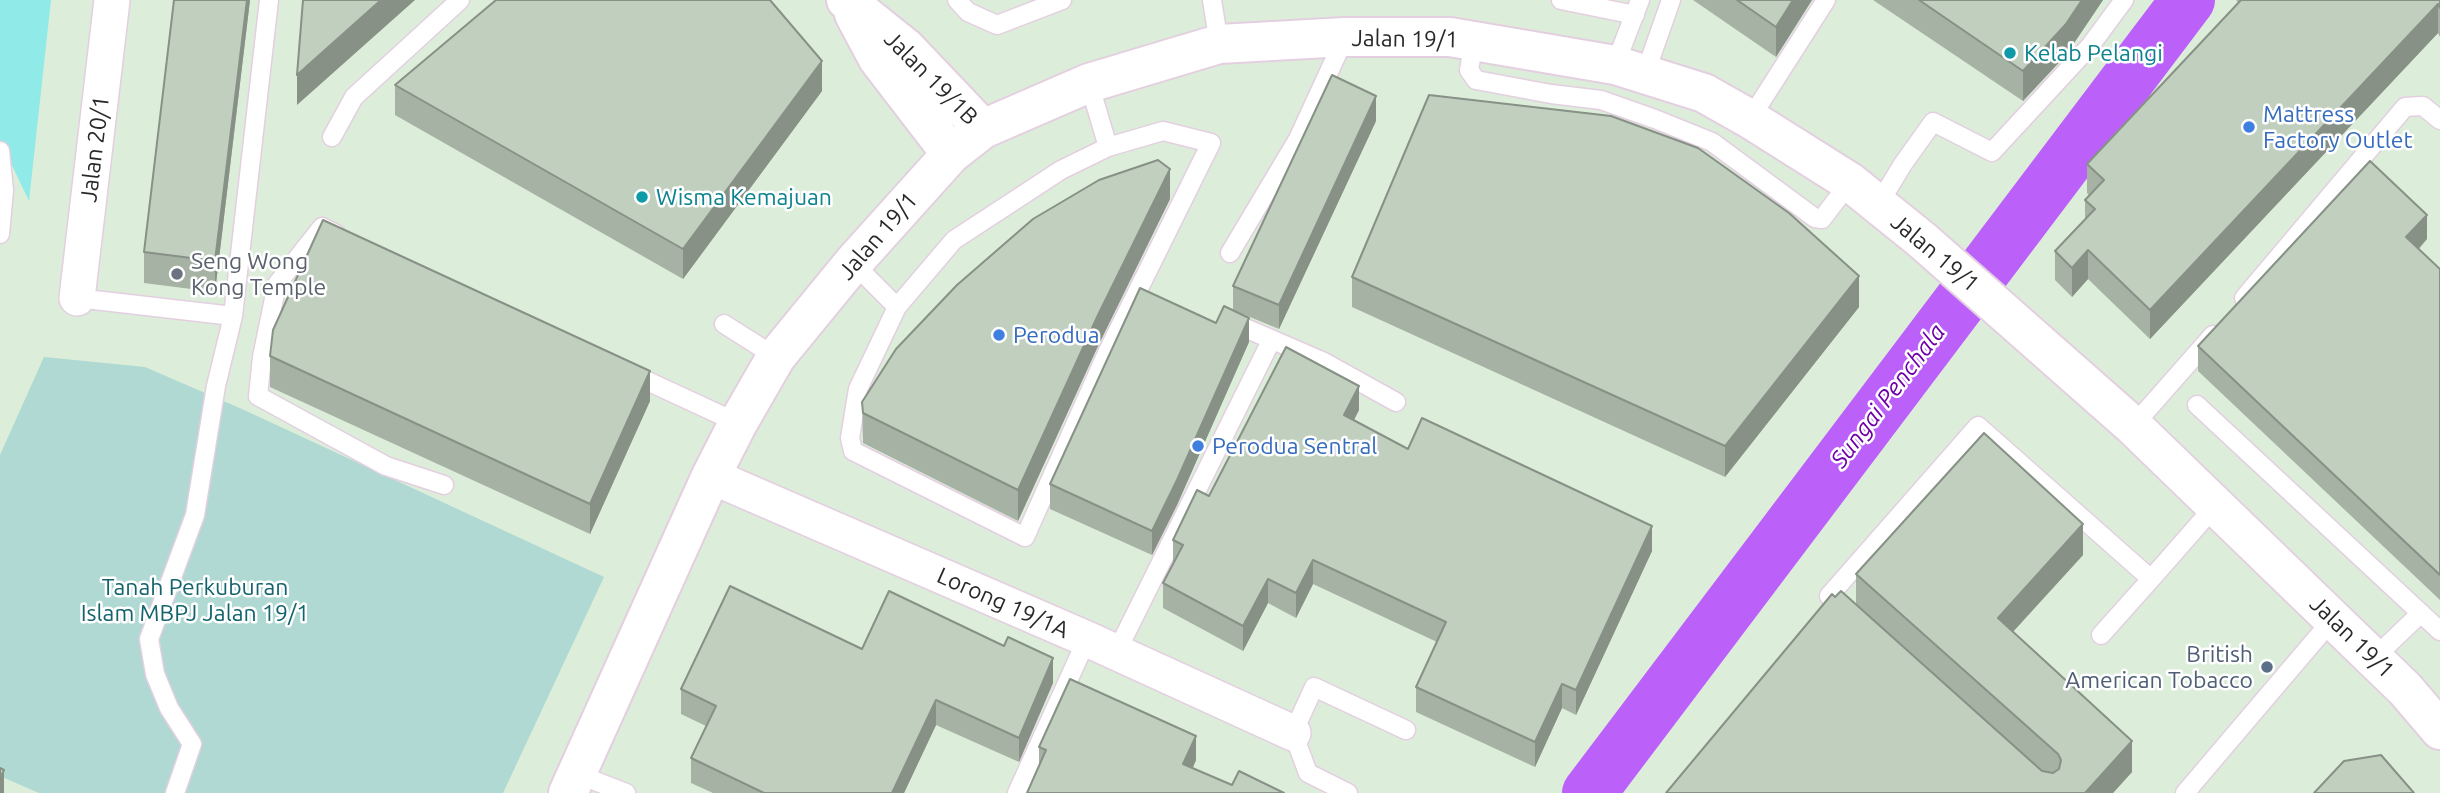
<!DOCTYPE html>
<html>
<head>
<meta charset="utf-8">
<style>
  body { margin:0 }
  canvas { display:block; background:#dcedda }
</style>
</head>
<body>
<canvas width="2440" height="793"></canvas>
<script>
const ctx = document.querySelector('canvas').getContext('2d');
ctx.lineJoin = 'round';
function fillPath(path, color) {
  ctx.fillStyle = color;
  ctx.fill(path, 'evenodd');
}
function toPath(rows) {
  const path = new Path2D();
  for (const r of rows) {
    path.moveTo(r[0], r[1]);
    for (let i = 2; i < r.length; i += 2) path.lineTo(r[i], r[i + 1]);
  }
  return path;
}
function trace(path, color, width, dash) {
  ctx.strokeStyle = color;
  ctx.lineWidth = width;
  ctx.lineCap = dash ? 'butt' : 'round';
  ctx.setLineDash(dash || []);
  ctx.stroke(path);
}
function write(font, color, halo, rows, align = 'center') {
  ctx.font = font + ' Ubuntu,sans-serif';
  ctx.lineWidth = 5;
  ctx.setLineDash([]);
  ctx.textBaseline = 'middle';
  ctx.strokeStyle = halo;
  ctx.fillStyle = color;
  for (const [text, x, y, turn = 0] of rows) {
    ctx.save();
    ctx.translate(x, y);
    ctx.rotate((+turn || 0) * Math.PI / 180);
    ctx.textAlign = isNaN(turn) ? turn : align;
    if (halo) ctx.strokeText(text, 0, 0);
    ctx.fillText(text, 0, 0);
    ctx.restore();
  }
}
const green = toPath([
  [0,0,51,0,29,201,0,140]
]);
const cemetery = toPath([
  [44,357,145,367,242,409,604,577,503,793,39,793,0,776,0,455]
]);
const river = toPath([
  [1589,793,2188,0]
]);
const service = toPath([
  [957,0,968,12,997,25,1062,0],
  [1212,0,1219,44],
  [1561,0,1635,15],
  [1474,41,1469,70,1476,80,1551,94,1601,100,1655,119,1712,142,1815,218,1822,219,1850,182],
  [1615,65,1640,0],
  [1645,74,1671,0],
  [1089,83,1108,147],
  [1750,119,1826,0],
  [1163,131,1211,143,1108,351,1025,537,853,451,850,438,858,389,897,307,954,240,1061,170,1108,147,1163,131],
  [332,137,354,97,460,0],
  [0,151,4,190,0,234],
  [1878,205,1903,164,1933,122,1992,152,2090,46,2124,0],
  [336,234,322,227,277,284,262,357,258,396,386,466,444,485],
  [1230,253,1298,139,1345,37],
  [853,263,897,307],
  [77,298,233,316,269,0],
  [2244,298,2405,107,2423,106,2440,120],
  [1229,321,1324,362,1396,402],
  [724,324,776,357],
  [630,373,738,423],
  [2197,405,2440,631],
  [2133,426,2213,335],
  [2151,579,2215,506],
  [1846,612,1829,596,1978,426,2151,579,2101,635],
  [1116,653,1271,341],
  [2374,658,2421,613],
  [577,774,626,793],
  [175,793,192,744,169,708,155,674,149,639,195,515,216,386,233,316],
  [1017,793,1087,639],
  [1348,793,1308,773,1293,733,1314,687,1406,730],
  [2185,793,2333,619]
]);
const minor = toPath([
  [77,298,112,0],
  [711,476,1087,639,1293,733]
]);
const tertiary = toPath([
  [846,0,906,48,983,129],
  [854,14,878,59,951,154]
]);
const secondary = toPath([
  [568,793,711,476,738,423,776,357,853,263,951,154,983,129,1089,83,1219,44,1345,37,1450,37,1615,65,1704,93,1750,119,1850,182,1922,240,2133,426,2405,689,2440,730]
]);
const wall = toPath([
  [174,0,250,0,215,292,144,283,144,252],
  [1693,0,1812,0,1776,57],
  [1873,0,2103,0,2066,55,2023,101],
  [2236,0,2440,0,2440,37,2438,33,2150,339,2088,279,2072,297,2055,280,2055,251,2085,219,2085,200,2090,196,2087,193,2087,164,2239,3],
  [395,85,822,91,683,279,395,115],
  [1376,121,1279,329,1233,310,1233,286],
  [1170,199,1098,346,1018,521,863,443,862,402],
  [2427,239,2419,249,2440,269,2440,600,2198,371,2198,346],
  [1352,277,1859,307,1725,477,1352,307],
  [1249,342,1177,505,1152,555,1050,509,1050,484],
  [270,356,650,401,590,534,270,387],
  [1359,410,1354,420,1408,449,1652,551,1576,715,1562,708,1535,767,1416,712,1416,687,1437,642,1313,584,1296,618,1268,603,1243,651,1163,608,1163,583,1173,565,1173,540,1209,496],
  [2083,555,2013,632,2132,772,2113,793,1666,793,1835,597,1856,605,1856,574],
  [862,649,1053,683,1019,762,936,725,904,793,713,793,691,783,691,758,706,726,681,714,681,689],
  [1039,747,1196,760,1193,768,1232,785,1039,764]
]);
const shadedWall = toPath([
  [247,0,250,0,215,292,215,261],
  [381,0,415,0,297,105,297,75],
  [1793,0,1812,0,1776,57,1776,27],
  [2082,0,2103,0,2066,55,2023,101,2023,71],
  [2438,4,2438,33,2150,339,2150,310],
  [822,61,822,91,683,279,683,249],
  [1376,96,1376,121,1279,329,1279,305],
  [1170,169,1170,199,1098,346,1018,521,1018,490,1098,315],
  [2427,215,2427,239,2406,262,2406,237],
  [2088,250,2088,279,2072,297,2072,268],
  [1859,276,1859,307,1725,477,1725,446],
  [1249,318,1249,342,1177,505,1152,555,1152,531],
  [650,371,650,401,590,534,590,504],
  [1359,386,1359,410,1344,439,1344,415],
  [2083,524,2083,555,1998,648,1998,618],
  [1652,526,1652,551,1576,715,1576,690],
  [1313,560,1313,584,1296,618,1296,593],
  [1268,579,1268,603,1243,651,1243,626],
  [1053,658,1053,683,1019,762,1019,738],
  [1562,684,1562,708,1535,767,1535,742],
  [936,700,936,725,904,793,892,793],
  [1196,736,1196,760,1183,788,1183,764],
  [2132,741,2132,772,2113,793,2085,793],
  [4,770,4,793,0,793,0,778]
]);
const building = toPath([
  [174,0,247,0,215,261,144,252,174,0],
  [303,0,381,0,297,75,303,0],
  [496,0,770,0,822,61,683,249,395,85,496,0],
  [1737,0,1793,0,1776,27,1737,0],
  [1919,0,2082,0,2066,24,2023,71,1919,0],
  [2241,0,2440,0,2440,8,2438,4,2150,310,2088,250,2072,268,2055,251,2095,209,2085,200,2104,180,2087,164,2241,0],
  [1332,75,1376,96,1279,305,1233,286,1332,75],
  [1429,95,1611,116,1698,148,1789,213,1859,276,1725,446,1352,277,1429,95],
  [1158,160,1170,169,1098,315,1018,490,863,413,862,402,896,349,957,285,1033,219,1099,180,1158,160],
  [2370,161,2427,215,2406,237,2440,269,2440,575,2198,346,2370,161],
  [323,220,650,371,590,504,270,356,273,330,323,220],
  [1140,288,1216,323,1224,306,1249,318,1177,480,1152,531,1050,484,1140,288],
  [1286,347,1359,386,1344,415,1408,449,1422,418,1652,526,1576,690,1562,684,1535,742,1416,687,1446,622,1313,560,1296,593,1268,579,1243,626,1163,583,1183,545,1173,540,1197,490,1209,496,1286,347],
  [1984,433,2083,524,1998,618,2132,741,2085,793,1666,793,1832,594,1835,597,1841,591,2042,771,2053,773,2059,769,2061,760,2058,754,1856,574,1984,433],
  [730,586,862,649,889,591,1004,646,1008,637,1053,658,1019,738,936,700,892,793,764,793,691,758,716,706,681,689,730,586],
  [1070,679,1196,736,1183,764,1232,785,1239,771,1284,793,1027,793,1046,750,1039,747,1070,679],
  [2381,755,2414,793,2314,793,2344,761,2381,755],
  [0,768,4,770,0,778,0,768]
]);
const markers = [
  [2010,53,7,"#0f9aa8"],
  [2249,127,7,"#3f7fe0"],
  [642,197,7,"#0f9aa8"],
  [177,274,7,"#6b7280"],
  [999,335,7,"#3f7fe0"],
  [1198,446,7,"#3f7fe0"],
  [2267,667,7,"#5c6f8a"]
];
const streetNames = [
  ["Jalan 19/1",1405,39,1],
  ["Jalan 19/1B",931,78,45],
  ["Jalan 20/1",95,149,-83],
  ["Jalan 19/1",878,236,-49],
  ["Jalan 19/1",1935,253,40],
  ["Lorong 19/1A",1003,603,24],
  ["Jalan 19/1",2352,637,44]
];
const cultureNames = [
  ["Kelab Pelangi",2024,53],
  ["Wisma Kemajuan",656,197]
];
const shopNames = [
  ["Mattress",2263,114],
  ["Factory Outlet",2263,140],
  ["Perodua",1013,335],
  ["Perodua Sentral",1212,446]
];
const worshipNames = [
  ["Seng Wong",191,261],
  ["Kong Temple",191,287]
];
const parkNames = [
  ["Tanah Perkuburan",195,587],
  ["Islam MBPJ Jalan 19/1",195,613]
];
const serviceNames = [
  ["British",2253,654],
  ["American Tobacco",2253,680]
];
const waterNames = [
  ["Sungai Penchala",1888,396,-53]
];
fillPath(green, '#90eae8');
fillPath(cemetery, '#afd9d2');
trace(river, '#bb61fa', 54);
trace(service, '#e4cfe1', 21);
trace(minor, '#e4cfe1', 38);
trace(tertiary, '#e4cfe1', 42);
trace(secondary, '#e4cfe1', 42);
trace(service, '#fff', 18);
trace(minor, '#fff', 35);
trace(tertiary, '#fff', 38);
trace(secondary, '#fff', 38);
fillPath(wall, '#a6b2a4');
fillPath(shadedWall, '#879186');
fillPath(building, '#c1cfbf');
trace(building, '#879186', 2);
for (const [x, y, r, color] of markers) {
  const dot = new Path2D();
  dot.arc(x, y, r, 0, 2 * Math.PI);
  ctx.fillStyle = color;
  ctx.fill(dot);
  trace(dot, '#fff', 2.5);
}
write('23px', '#292929', '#fff', streetNames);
write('23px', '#0d838f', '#fff', cultureNames, 'left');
write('23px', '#366cbe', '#fff', shopNames, 'left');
write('23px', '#5b616d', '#fff', worshipNames, 'left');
write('23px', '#13636d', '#fff', parkNames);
write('23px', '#4e5e75', '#fff', serviceNames, 'right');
write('italic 24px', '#6e00a7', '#fff', waterNames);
</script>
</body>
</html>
